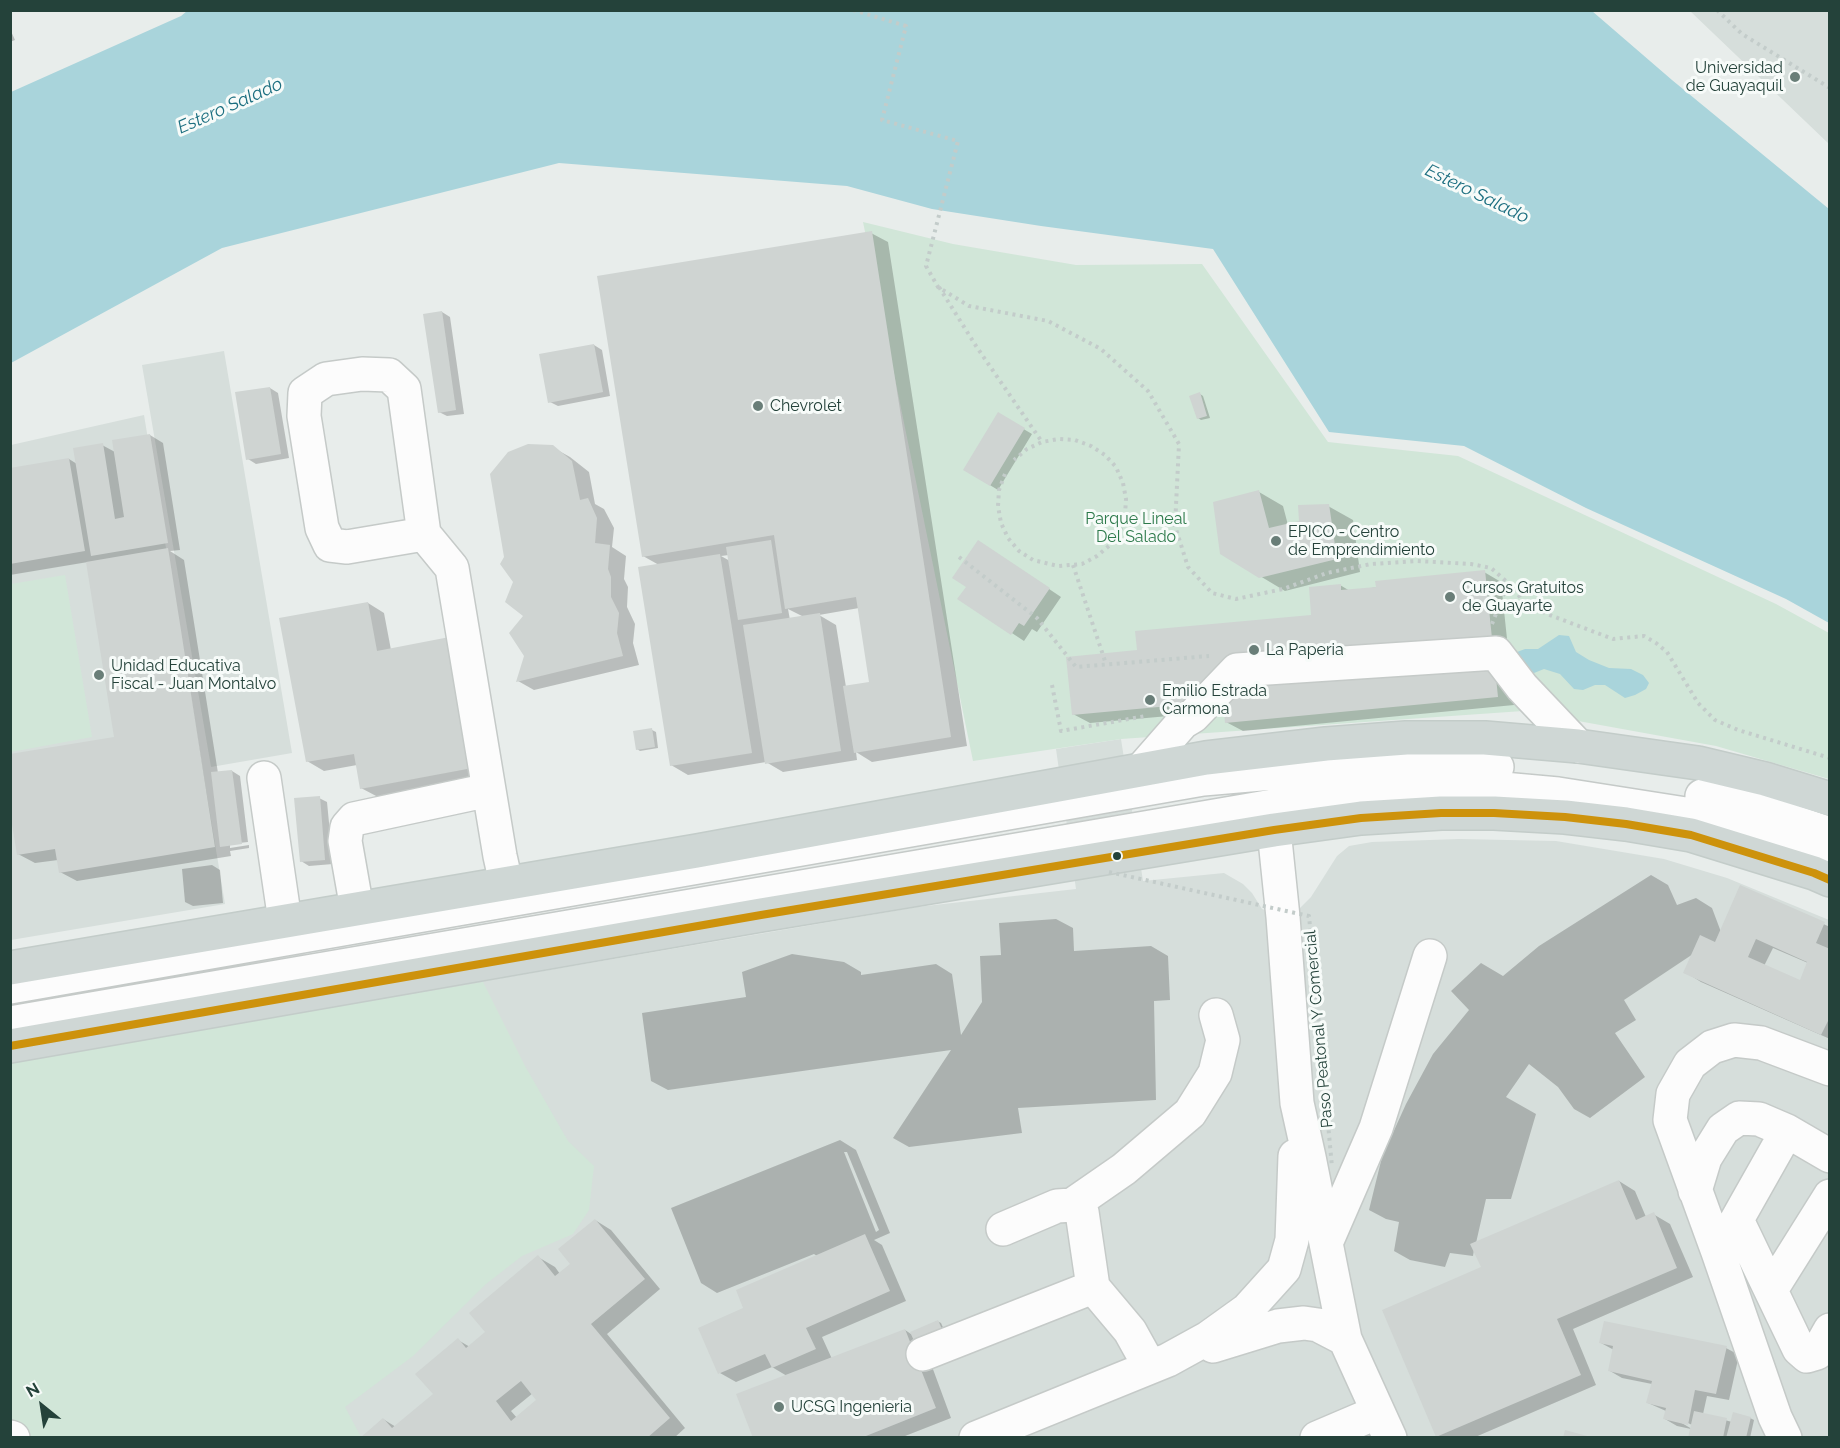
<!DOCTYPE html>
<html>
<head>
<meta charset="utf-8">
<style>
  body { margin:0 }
  #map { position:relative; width:1840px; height:1448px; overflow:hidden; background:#e8edeb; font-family:Raleway,sans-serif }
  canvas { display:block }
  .frame { position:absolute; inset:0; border:12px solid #24423a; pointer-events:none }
  .north { position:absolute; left:12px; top:1376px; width:60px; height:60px; -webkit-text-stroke:4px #f7fbf9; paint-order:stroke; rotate:330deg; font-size:16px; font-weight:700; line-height:24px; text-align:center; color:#24423a }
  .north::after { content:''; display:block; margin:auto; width:21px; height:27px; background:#24423a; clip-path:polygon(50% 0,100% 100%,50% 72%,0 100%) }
</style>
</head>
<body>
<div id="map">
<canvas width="1840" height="1448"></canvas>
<div class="frame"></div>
<div class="north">N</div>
</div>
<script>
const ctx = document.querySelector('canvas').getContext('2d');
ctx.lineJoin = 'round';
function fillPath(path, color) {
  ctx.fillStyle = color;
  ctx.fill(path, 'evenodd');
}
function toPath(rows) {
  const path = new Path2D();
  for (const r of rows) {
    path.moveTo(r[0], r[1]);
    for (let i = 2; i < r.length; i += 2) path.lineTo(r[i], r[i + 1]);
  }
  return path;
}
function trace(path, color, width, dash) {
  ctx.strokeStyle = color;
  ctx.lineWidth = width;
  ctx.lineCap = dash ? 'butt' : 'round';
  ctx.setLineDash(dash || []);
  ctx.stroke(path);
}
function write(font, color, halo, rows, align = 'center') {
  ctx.font = font + ' Raleway,sans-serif';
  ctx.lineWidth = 6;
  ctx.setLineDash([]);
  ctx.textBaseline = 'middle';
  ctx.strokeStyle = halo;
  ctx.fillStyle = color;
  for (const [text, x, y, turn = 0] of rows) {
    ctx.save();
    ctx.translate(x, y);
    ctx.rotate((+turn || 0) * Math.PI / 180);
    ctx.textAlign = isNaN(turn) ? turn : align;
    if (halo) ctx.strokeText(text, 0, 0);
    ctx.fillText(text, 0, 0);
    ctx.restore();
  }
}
const built = toPath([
  [1690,11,1829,11,1829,144],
  [224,351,292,753,211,767,142,365],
  [144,415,225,904,11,940,11,445],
  [1121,739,1143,881,1224,873,1243,884,1252,893,1262,909,1283,917,1300,908,1311,897,1337,856,1349,846,1372,842,1459,839,1556,841,1664,859,1727,878,1829,920,1829,1437,11,1438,11,1062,917,907,1076,889,1056,749]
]);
const green = toPath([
  [863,222,953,244,1076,265,1202,264,1328,442,1458,456,1776,604,1829,633,1829,779,1716,746,1523,711,1121,739,973,761],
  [65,575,92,737,11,752,11,584],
  [483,982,525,1066,568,1141,594,1166,589,1210,573,1234,522,1256,486,1284,413,1356,345,1407,361,1437,11,1438,11,1062]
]);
const water = toPath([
  [187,11,1592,11,1672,80,1829,209,1829,623,1786,599,1586,508,1464,446,1329,432,1213,249,1041,226,932,209,847,186,559,163,222,248,11,363,11,92,181,16],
  [1559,635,1569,636,1576,652,1589,660,1609,668,1631,669,1643,675,1649,683,1646,689,1635,695,1625,698,1605,685,1595,685,1583,690,1574,689,1560,674,1544,669,1534,673,1527,672,1514,661,1517,652,1525,649,1538,649]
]);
const shadow = toPath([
  [10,29,15,40,10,42],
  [871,233,888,242,967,746,872,762,856,752,857,760,783,772,766,762,688,775,671,765,659,565,643,556],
  [729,555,730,561,721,556],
  [859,608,871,683,846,687,836,625,819,615],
  [788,609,804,617,790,620],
  [442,312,450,317,464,414,447,416,439,412],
  [594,345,602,350,610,396,558,406,550,402],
  [270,388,278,393,289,458,256,464,248,459],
  [1200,394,1203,396,1210,418,1201,420,1198,418],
  [998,414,1032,434,998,490,965,470],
  [150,435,163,443,180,550,170,551,184,560,218,773,232,771,240,776,248,842,230,844,230,848,249,845,249,848,230,851,231,856,77,881,60,872,58,860,35,863,18,854,116,738,88,562,10,575,10,469,69,459,77,464,102,445,115,452],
  [552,447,570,457,589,472,595,504,604,509,614,528,612,547,626,556,624,579,628,587,627,607,635,624,633,643,639,665,534,690,518,681,526,656,525,615,514,582],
  [1259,492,1283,506,1288,525,1300,522,1328,506,1353,520,1360,572,1285,591,1260,576],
  [979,542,1061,597,1037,632,1032,629,1024,641,959,598,968,586],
  [1484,572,1501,582,1514,705,1243,731,1226,722,1225,711,1090,723,1073,714,1138,652,1313,616,1340,585,1350,591],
  [368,603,384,613,391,650,499,775,378,797,361,788,357,765,324,771,307,761],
  [652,730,656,732,658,748,640,751,637,749],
  [319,798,327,802,333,864,309,866,301,861],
  [212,865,220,870,223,903,193,906,185,902,182,869],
  [1651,875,1668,885,1677,905,1696,898,1712,908,1721,932,1741,887,1830,927,1830,1039,1701,982,1685,972,1693,954,1624,1000,1636,1020,1615,1033,1645,1077,1590,1118,1574,1109,1558,1087,1529,1064,1506,1097,1536,1114,1511,1199,1486,1199,1476,1243,1619,1181,1635,1191,1646,1217,1653,1214,1670,1224,1693,1277,1573,1329,1596,1385,1473,1438,1439,1438,1437,1436,1483,1268,1474,1249,1473,1256,1450,1253,1445,1267,1410,1260,1394,1251,1399,1222,1386,1219,1369,1210,1382,1157,1406,1104,1433,1054,1469,1010,1451,991,1481,963,1503,976,1539,946],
  [1773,948,1808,963,1800,982,1764,966],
  [1056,919,1073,928,1074,951,1151,946,1168,956,1170,1000,1154,1001,1156,1100,1018,1108,1022,1133,909,1147,893,1138,951,1050,668,1090,651,1081,642,1013,746,997,742,972,792,954,844,962,861,972,861,975,936,964,952,974,961,1035,982,1002,980,956,1001,955,999,923],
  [840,1140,856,1150,890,1233,874,1240,882,1245,906,1301,822,1337,832,1359,905,1330,911,1334,937,1321,941,1323,950,1343,927,1353,951,1418,900,1438,755,1438,787,1376,772,1367,736,1382,720,1373,745,1309,817,1256,814,1254,717,1293,701,1283,671,1208],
  [844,1152,847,1152,879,1230,876,1232],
  [595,1220,611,1230,660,1289,607,1334,685,1428,674,1438,362,1438,383,1419,396,1427,435,1395,458,1340,470,1347,487,1332,538,1257,555,1267,560,1274,572,1264],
  [533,1393,538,1400,517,1418,511,1411],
  [1601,1343,1726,1348,1739,1355,1729,1400,1707,1396,1703,1414,1732,1422,1750,1418,1754,1420,1750,1438,1690,1438,1691,1429,1677,1426,1665,1419,1666,1411,1648,1403,1652,1384,1622,1378,1610,1371,1614,1350],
  [1682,1420,1692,1425,1692,1429,1680,1422]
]);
const building = toPath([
  [872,231,951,737,854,753,843,686,869,682,856,597,785,609,774,535,642,557,597,276],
  [442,311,456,410,438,413,423,314],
  [594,344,603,392,548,403,539,354],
  [270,387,281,454,246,460,235,392],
  [1200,392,1207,416,1197,419,1189,396],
  [998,412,1025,428,990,486,963,470],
  [150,434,168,543,91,556,73,448,103,443,115,519,124,517,112,440],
  [528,444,553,445,572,461,580,500,588,498,597,518,595,543,610,545,608,569,611,577,611,597,619,613,617,633,623,656,516,682,524,656,509,633,523,616,505,602,513,582,500,564,504,557,490,474,508,452],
  [69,458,85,551,10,564,10,468],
  [1259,490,1269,528,1299,521,1298,505,1329,504,1337,559,1259,578,1220,554,1213,502],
  [771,540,782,613,738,620,726,547],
  [978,540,1050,588,1024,626,1019,623,1011,635,957,599,966,587,952,578],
  [168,548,215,847,59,873,55,849,17,855,10,812,10,754,114,737,86,562],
  [720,554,752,753,670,766,638,567],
  [1485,570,1498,697,1225,723,1223,701,1072,715,1066,657,1137,650,1135,631,1311,615,1309,587,1341,584,1341,590,1376,587,1375,581],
  [368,602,377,651,460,635,483,766,360,789,354,754,306,762,279,618],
  [820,613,841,751,765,764,743,625],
  [652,728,655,747,636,750,633,731],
  [232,770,242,844,220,847,211,772],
  [320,796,325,860,300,862,294,798],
  [1740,885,1825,922,1816,943,1830,949,1830,1017,1821,1035,1683,973,1700,935,1715,942],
  [1756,939,1807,962,1800,980,1748,957],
  [1619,1180,1636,1220,1654,1212,1677,1268,1557,1319,1581,1375,1436,1437,1382,1310,1481,1267,1470,1244],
  [595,1219,645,1279,591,1324,670,1418,647,1438,360,1438,383,1418,392,1428,433,1394,415,1374,458,1338,466,1348,485,1332,469,1313,538,1255,555,1276,570,1264,558,1249],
  [521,1381,536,1400,511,1421,496,1401],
  [865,1234,890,1291,806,1328,816,1349,772,1368,765,1354,718,1374,698,1328,743,1308,736,1290],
  [938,1320,947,1341,920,1354,910,1332],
  [1604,1321,1727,1346,1716,1394,1695,1390,1688,1425,1663,1419,1666,1408,1646,1403,1652,1381,1608,1371,1613,1346,1599,1343],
  [905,1329,936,1408,861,1438,753,1438,736,1394],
  [1694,1411,1727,1418,1723,1438,1688,1438],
  [1733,1412,1751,1417,1746,1438,1726,1438],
  [1565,1430,1591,1437,1591,1438,1563,1438]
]);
const path = toPath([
  [853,10,906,26,882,120,958,141,926,266,938,287,969,306,1048,321,1101,349,1148,391,1179,444,1175,526,1188,567,1212,593,1236,599,1283,589,1327,573,1371,564,1417,561,1471,564,1491,568,1514,588,1523,602,1547,614,1613,639,1644,636,1656,643,1667,652,1698,703,1715,720,1738,730,1830,758],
  [1717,10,1742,34,1830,88],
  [939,287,976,346,1042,442],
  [1005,474,999,490,998,506,1001,523,1008,538,1019,551,1033,560,1058,566,1082,564,1097,556,1110,545,1120,531,1125,515,1126,499,1123,483,1116,467,1105,455,1091,446,1075,440,1059,439,1042,442,1027,449,1014,460],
  [959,557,1037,618,1076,667,1209,656],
  [1073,565,1106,664],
  [1492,624,1508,583],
  [1052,685,1061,731,1146,716]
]);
const minor = toPath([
  [424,534,347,547,330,545,322,528,304,416,305,393,326,379,362,374,389,375,404,389,424,534,452,568,500,856,506,883],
  [1141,770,1183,722,1193,716,1237,670,1496,653,1522,687,1578,746],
  [264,778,285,921],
  [1702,796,1763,811,1830,834],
  [1274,830,1283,917,1297,1103,1309,1157,1345,1339,1390,1438],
  [357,909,345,841,347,827,354,819,489,790],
  [10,987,1203,779,1366,765,1497,767],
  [10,1023,1273,806,1356,795,1492,788,1558,794,1692,815,1756,833,1830,859],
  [1695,1191,1705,1158,1723,1129,1739,1118,1759,1119,1787,1131,1830,1156],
  [1072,1205,1124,1169,1190,1113,1215,1073,1223,1040,1216,1015],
  [1737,1220,1799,1349,1807,1356,1817,1353,1830,1330],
  [1003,1229,1057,1206,1072,1205,1082,1212,1093,1287,1130,1331,1150,1367],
  [1726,1239,1787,1131],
  [1326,1243,1376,1128,1430,956],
  [1771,1290,1830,1196],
  [1213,1346,1278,1326,1304,1323,1318,1325,1345,1339],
  [923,1354,1093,1287],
  [10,1437,13,1438],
  [976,1438,1168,1360,1208,1338,1247,1310,1284,1269,1292,1240,1295,1156],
  [1317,1438,1378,1412],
  [1785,1438,1775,1417,1718,1252,1670,1120,1673,1094,1690,1064,1712,1047,1734,1040,1761,1043,1830,1069]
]);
const major = toPath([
  [10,968,697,851,1206,758,1326,744,1406,738,1485,738,1578,746,1698,763,1765,779,1830,799],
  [10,1046,761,915,1274,830,1361,818,1441,813,1494,813,1565,817,1626,824,1691,835,1814,873,1830,880]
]);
const pathBridge = toPath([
  [1109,872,1309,916,1332,1167]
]);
const bus1 = toPath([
  [10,1046,761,915,1274,830,1361,818,1441,813,1494,813,1565,817,1626,824,1691,835,1814,873,1830,880]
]);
const markers = [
  [1795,77,6,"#697e78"],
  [758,406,6,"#697e78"],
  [1276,541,6,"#697e78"],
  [1450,597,6,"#697e78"],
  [1254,650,6,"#697e78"],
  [99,675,6,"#697e78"],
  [1150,700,6,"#697e78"],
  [1117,856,5,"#24423a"],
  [779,1407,6,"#697e78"]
];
const poiNames = [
  ["Universidad",1783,68,"right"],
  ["de Guayaquil",1783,86,"right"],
  ["Chevrolet",770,406],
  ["EPICO - Centro",1288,532],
  ["de Emprendimiento",1288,550],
  ["Cursos Gratuitos",1462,588],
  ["de Guayarte",1462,606],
  ["La Paperia",1266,650],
  ["Unidad Educativa",111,666],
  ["Fiscal - Juan Montalvo",111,684],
  ["Emilio Estrada",1162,691],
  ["Carmona",1162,709],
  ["UCSG Ingenieria",791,1407]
];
const parkNames = [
  ["Parque Lineal",1136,519],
  ["Del Salado",1136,537]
];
const streetNames = [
  ["Paso Peatonal Y Comercial",1319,1029,-95]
];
const waterNames = [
  ["Estero Salado",230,106,-24],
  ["Estero Salado",1477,194,26]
];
fillPath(built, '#d6dedb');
fillPath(green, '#d1e6d8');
fillPath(water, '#a9d4db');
fillPath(shadow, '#0003');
fillPath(building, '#cfd4d2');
trace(minor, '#c5cac8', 36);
trace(major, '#c3ccc9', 36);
trace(path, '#c3ccca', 4, [3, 4.5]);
trace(minor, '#fcfcfc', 33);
trace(major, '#cfd7d5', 33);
trace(pathBridge, '#c3ccca', 4, [3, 4.5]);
trace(bus1, '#cd920c', 8);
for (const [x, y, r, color] of markers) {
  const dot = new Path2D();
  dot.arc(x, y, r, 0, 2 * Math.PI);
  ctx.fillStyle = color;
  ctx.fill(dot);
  trace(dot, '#f7fbf9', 2);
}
write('16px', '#24423a', '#f7fbf9', poiNames, 'left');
write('16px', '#2d7a4b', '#f7fbf9', parkNames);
write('16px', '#24423a', '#f7fbf9', streetNames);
write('italic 18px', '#1c6f80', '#f7fbf9', waterNames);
</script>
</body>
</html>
